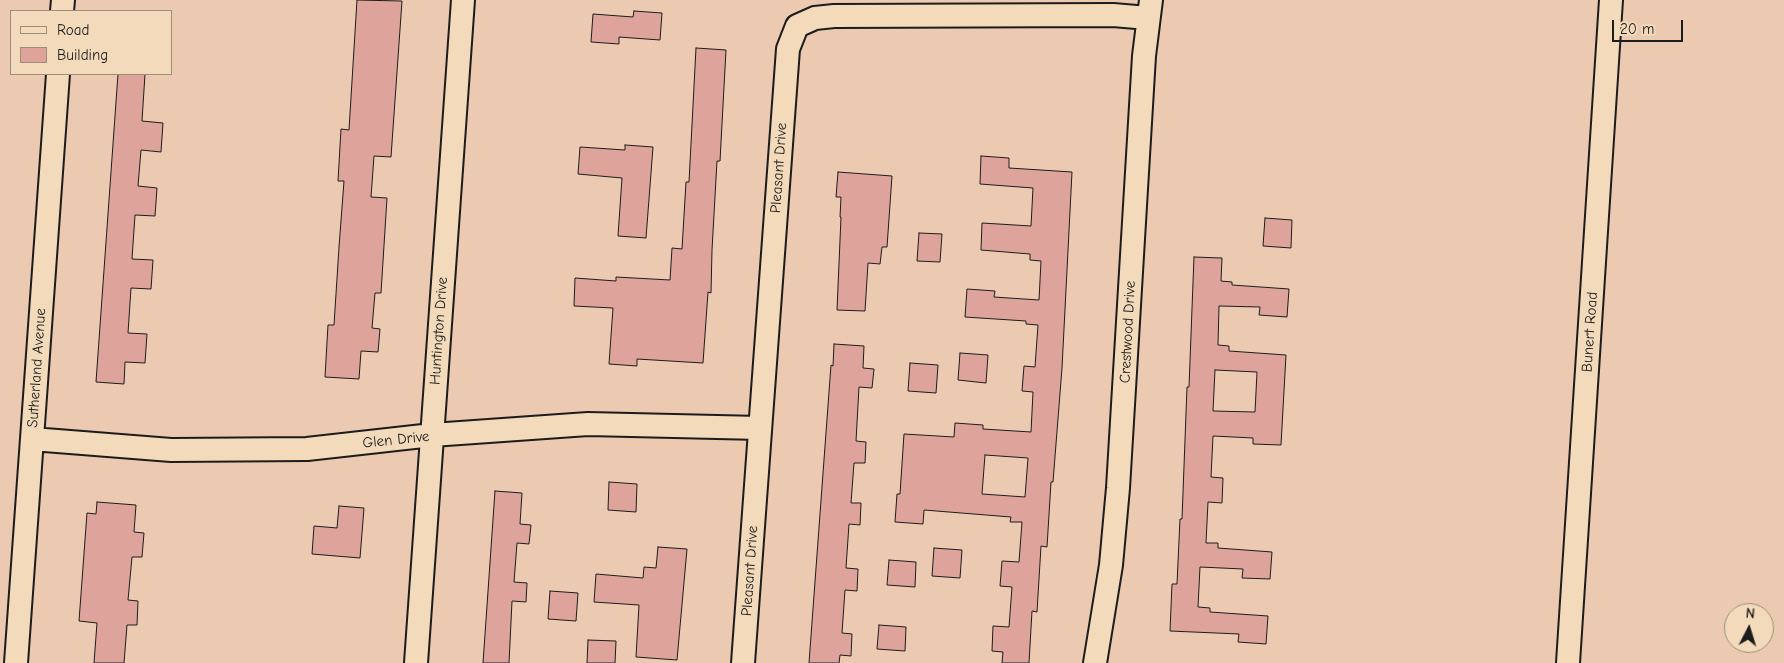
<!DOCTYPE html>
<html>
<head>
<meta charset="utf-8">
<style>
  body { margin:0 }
  #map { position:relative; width:1784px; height:663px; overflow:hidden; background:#eccab1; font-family:"Comic Neue",sans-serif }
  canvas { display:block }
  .legend { position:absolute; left:10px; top:10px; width:162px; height:65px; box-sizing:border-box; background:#f2daba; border:1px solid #9c8e7b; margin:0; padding:6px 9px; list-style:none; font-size:15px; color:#1c1c1c }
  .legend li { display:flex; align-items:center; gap:10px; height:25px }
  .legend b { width:25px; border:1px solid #9c8e7b }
  .north { position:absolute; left:1724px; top:603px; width:50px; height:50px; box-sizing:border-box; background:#f2daba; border:1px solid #9c8e7b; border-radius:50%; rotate:5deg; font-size:14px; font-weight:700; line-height:20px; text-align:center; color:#1c1c1c }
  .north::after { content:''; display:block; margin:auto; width:18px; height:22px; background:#1c1c1c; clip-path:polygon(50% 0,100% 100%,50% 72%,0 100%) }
  .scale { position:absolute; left:1612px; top:20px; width:71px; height:22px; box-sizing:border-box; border:2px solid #1c1c1c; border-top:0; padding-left:6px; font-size:15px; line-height:18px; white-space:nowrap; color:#1c1c1c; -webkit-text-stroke:4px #f2daba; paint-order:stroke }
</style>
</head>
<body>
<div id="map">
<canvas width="1784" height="663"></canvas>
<ul class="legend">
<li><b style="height:6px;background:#f2daba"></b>Road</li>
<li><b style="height:14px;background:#dea49c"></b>Building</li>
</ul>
<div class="north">N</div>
<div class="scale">20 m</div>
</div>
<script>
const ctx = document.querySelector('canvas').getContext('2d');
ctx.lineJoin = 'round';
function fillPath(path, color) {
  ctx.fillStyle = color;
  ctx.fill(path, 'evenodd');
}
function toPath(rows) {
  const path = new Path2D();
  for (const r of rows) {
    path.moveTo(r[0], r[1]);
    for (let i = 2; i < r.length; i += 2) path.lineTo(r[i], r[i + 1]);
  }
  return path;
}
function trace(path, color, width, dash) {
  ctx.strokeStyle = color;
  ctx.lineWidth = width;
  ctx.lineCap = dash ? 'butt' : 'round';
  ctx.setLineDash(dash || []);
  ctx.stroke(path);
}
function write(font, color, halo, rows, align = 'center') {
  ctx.font = font + ' "Comic Neue",sans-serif';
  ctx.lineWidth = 5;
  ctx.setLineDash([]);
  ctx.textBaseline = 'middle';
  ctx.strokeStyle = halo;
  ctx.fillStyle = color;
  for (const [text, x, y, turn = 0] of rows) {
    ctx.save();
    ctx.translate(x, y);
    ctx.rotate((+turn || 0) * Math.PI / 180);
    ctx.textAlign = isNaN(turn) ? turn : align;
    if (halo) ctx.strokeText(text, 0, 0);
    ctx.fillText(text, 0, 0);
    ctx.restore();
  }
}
const building = toPath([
  [357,0,402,1,391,157,374,156,371,197,387,198,381,293,375,293,372,328,380,329,378,352,361,351,359,379,325,377,328,325,334,325,339,247,344,181,338,181,341,129,349,130,357,0],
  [634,11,662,13,660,40,619,37,619,44,591,42,593,14,633,17,634,11],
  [696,48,726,50,720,161,717,161,712,250,711,293,708,292,703,363,637,359,637,366,609,364,613,308,574,306,575,278,616,281,616,277,670,280,672,248,682,249,686,182,689,182,696,48],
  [118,74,145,74,142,121,163,123,161,152,141,150,138,186,157,188,155,216,135,215,132,259,153,260,151,289,131,288,128,333,147,334,145,363,125,362,124,384,96,382,118,74],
  [625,145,653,147,646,238,618,236,622,178,578,174,580,147,625,150,625,145],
  [981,156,1009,158,1009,168,1072,172,1062,368,1053,482,1051,482,1047,547,1041,546,1037,612,1032,611,1029,663,1002,663,1003,652,992,651,993,626,1009,627,1012,587,1000,586,1002,561,1019,562,1022,522,1010,522,1011,517,924,510,923,524,895,522,897,494,900,494,904,434,954,437,955,423,983,425,983,429,1031,432,1033,392,1022,391,1024,366,1035,367,1038,325,1026,324,1026,321,965,317,967,289,995,291,994,297,1039,300,1041,261,1030,260,1030,254,981,250,982,223,1031,226,1033,188,980,184,981,156],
  [985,455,1028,458,1025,497,982,494,985,455],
  [838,172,892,176,887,247,882,247,880,264,868,263,865,311,837,310,841,217,840,217,841,197,836,197,838,172],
  [1265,218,1292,220,1291,248,1263,246,1265,218],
  [919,233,942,234,940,262,917,261,919,233],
  [1194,257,1222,258,1221,281,1232,282,1232,285,1289,289,1287,317,1259,315,1260,307,1219,306,1218,345,1229,346,1229,351,1286,355,1281,445,1253,444,1253,438,1213,436,1211,477,1223,478,1222,503,1208,502,1206,543,1218,543,1218,548,1272,552,1270,579,1242,578,1243,569,1200,567,1198,607,1210,608,1210,612,1268,616,1266,644,1238,642,1239,634,1170,631,1172,584,1177,584,1180,519,1182,519,1187,387,1189,387,1194,257],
  [1215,370,1257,372,1255,412,1213,411,1215,370],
  [834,344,864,346,863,368,874,369,872,388,859,387,856,441,866,442,865,463,854,463,851,503,861,503,860,525,849,524,846,568,858,569,857,591,845,590,842,633,852,634,851,656,840,655,839,663,809,663,831,365,833,366,834,344],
  [960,353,988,355,986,383,958,380,960,353],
  [910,363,938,365,936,393,908,391,910,363],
  [609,482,637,484,636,512,608,510,609,482],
  [495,491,522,493,520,524,531,525,529,544,517,543,514,582,527,583,526,602,512,601,509,663,483,663,495,491],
  [97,502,136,505,134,532,144,533,142,557,132,557,128,600,138,601,137,625,127,625,124,663,94,663,97,623,79,621,87,513,96,514,97,502],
  [339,506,364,508,360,558,312,554,314,526,337,528,339,506],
  [658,547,687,549,677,660,636,657,639,605,594,602,596,574,643,578,644,567,656,568,658,547],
  [934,548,962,550,960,578,932,576,934,548],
  [889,560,916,562,915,587,887,585,889,560],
  [550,591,578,593,576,621,548,619,550,591],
  [879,625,906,627,905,651,877,649,879,625],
  [588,640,616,641,615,663,587,663,588,640]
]);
const street = toPath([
  [62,11,63,0],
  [32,439,171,450,307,449,432,435,588,424,760,428],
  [16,663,58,74],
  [416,663,463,0],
  [743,663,788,49,797,26,815,18,834,16,1113,15,1148,18],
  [1095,663,1111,565,1118,488,1144,56,1151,0],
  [1568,663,1611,0]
]);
const streetNames = [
  ["Pleasant Drive",779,168,-86],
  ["Huntington Drive",439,331,-86],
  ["Crestwood Drive",1128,332,-87],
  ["Bunert Road",1590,332,-86],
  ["Sutherland Avenue",37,368,-86],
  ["Glen Drive",396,440,-6],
  ["Pleasant Drive",750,571,-86]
];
fillPath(building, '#dea49c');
trace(building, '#1c1c1c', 1);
trace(street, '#1c1c1c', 26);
trace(street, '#f2daba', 22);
write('15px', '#1c1c1c', '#f2daba', streetNames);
</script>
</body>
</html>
